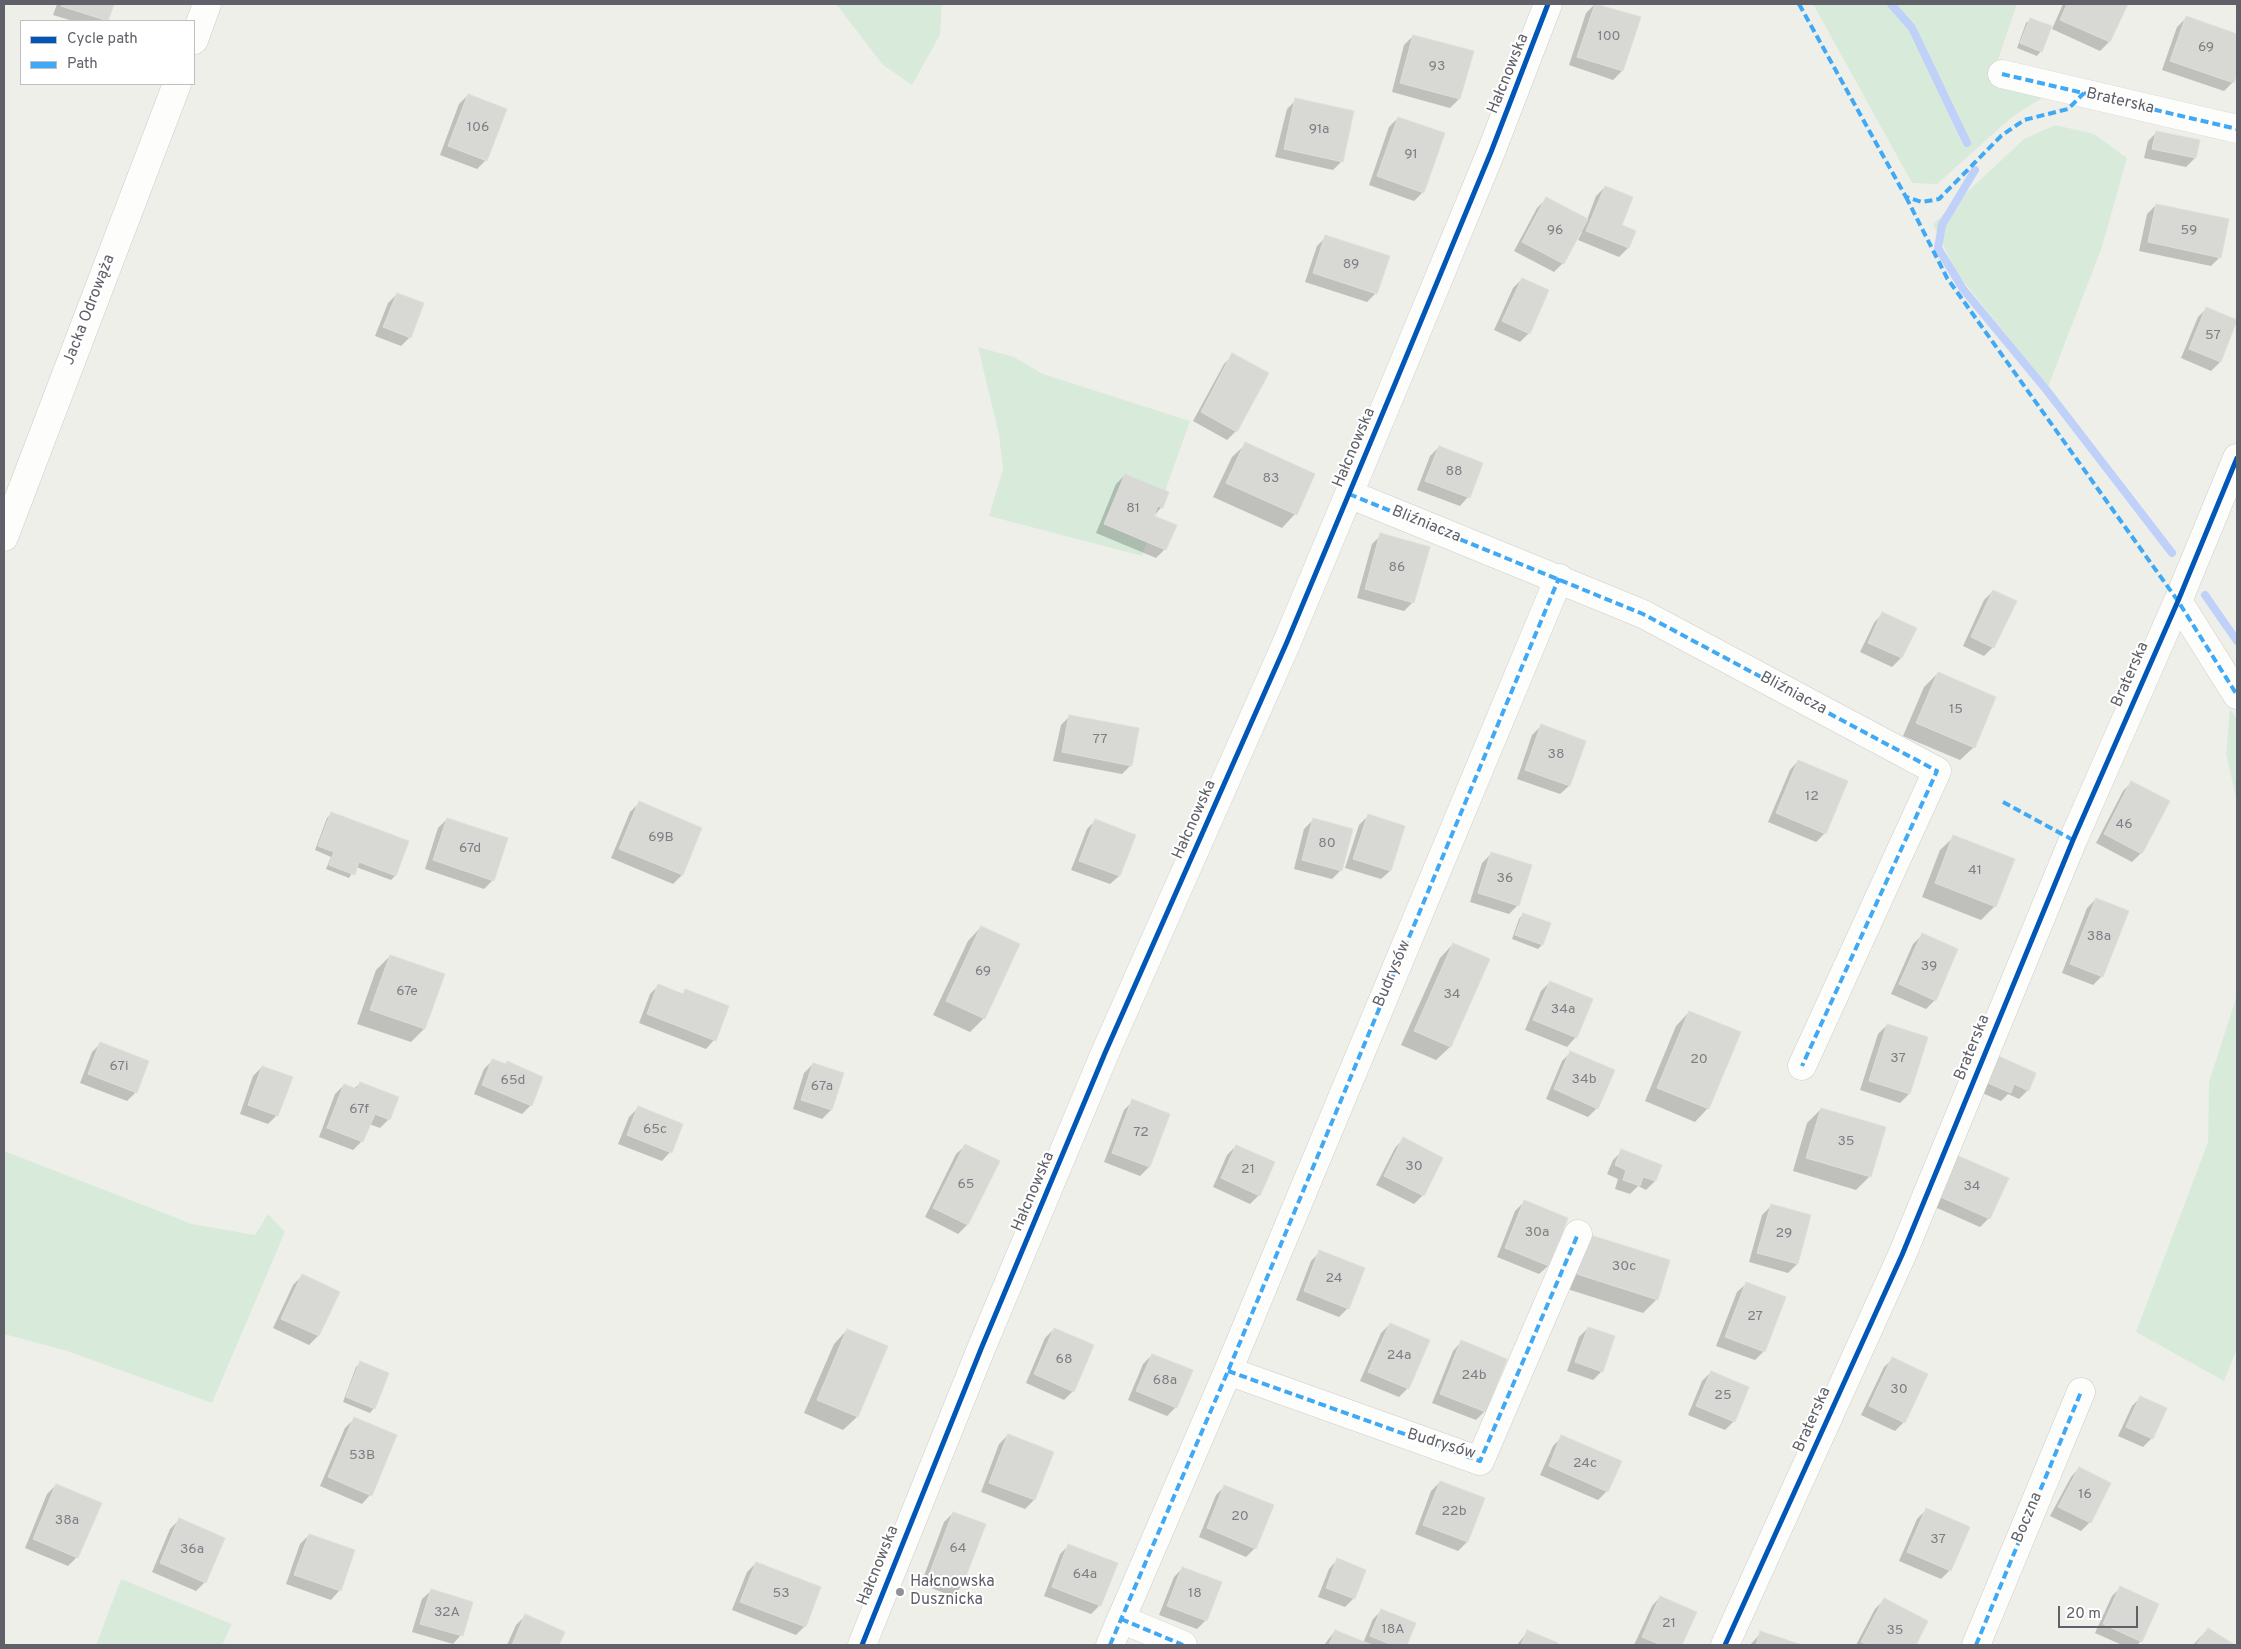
<!DOCTYPE html>
<html>
<head>
<meta charset="utf-8">
<style>
  body { margin:0 }
  #map { position:relative; width:2241px; height:1649px; overflow:hidden; background:#efefea; font-family:Overpass,sans-serif }
  canvas { display:block }
  .frame { position:absolute; inset:0; border:5px solid #5f6068; pointer-events:none }
  .legend { position:absolute; left:20px; top:20px; width:175px; height:65px; box-sizing:border-box; background:#fff; border:1px solid #bfbfc3; margin:0; padding:6px 9px; list-style:none; font-size:15px; color:#5f6068 }
  .legend li { display:flex; align-items:center; gap:10px; height:25px }
  .legend b { width:25px; border:1px solid #bfbfc3 }
  .scale { position:absolute; left:2058px; top:1606px; width:80px; height:22px; box-sizing:border-box; border:2px solid #5f6068; border-top:0; padding-left:6px; font-size:15px; line-height:18px; white-space:nowrap; color:#5f6068; -webkit-text-stroke:4px #fff; paint-order:stroke }
</style>
</head>
<body>
<div id="map">
<canvas width="2241" height="1649"></canvas>
<div class="frame"></div>
<ul class="legend">
<li><b style="height:6px;background:#0057b8"></b>Cycle path</li>
<li><b style="height:6px;background:#3fa9f5"></b>Path</li>
</ul>
<div class="scale">20 m</div>
</div>
<script>
const ctx = document.querySelector('canvas').getContext('2d');
ctx.lineJoin = 'round';
function fillPath(path, color) {
  ctx.fillStyle = color;
  ctx.fill(path, 'evenodd');
}
function toPath(rows) {
  const path = new Path2D();
  for (const r of rows) {
    path.moveTo(r[0], r[1]);
    for (let i = 2; i < r.length; i += 2) path.lineTo(r[i], r[i + 1]);
  }
  return path;
}
function trace(path, color, width, dash) {
  ctx.strokeStyle = color;
  ctx.lineWidth = width;
  ctx.lineCap = dash ? 'butt' : 'round';
  ctx.setLineDash(dash || []);
  ctx.stroke(path);
}
function write(font, color, halo, rows, align = 'center') {
  ctx.font = font + ' Overpass,sans-serif';
  ctx.lineWidth = 4;
  ctx.setLineDash([]);
  ctx.textBaseline = 'middle';
  ctx.strokeStyle = halo;
  ctx.fillStyle = color;
  for (const [text, x, y, turn = 0] of rows) {
    ctx.save();
    ctx.translate(x, y);
    ctx.rotate((+turn || 0) * Math.PI / 180);
    ctx.textAlign = isNaN(turn) ? turn : align;
    if (halo) ctx.strokeText(text, 0, 0);
    ctx.fillText(text, 0, 0);
    ctx.restore();
  }
}
const green = toPath([
  [836,4,942,4,940,35,912,85,883,65],
  [1813,4,2017,4,1991,80,2045,96,2012,117,1937,184,1912,183],
  [2055,125,2094,134,2127,158,2102,247,2048,387,1956,272,1933,224,2024,139],
  [978,347,1014,357,1043,374,1190,421,1142,556,989,516,1003,469,999,435],
  [2230,709,2237,719,2237,802,2226,754],
  [2237,995,2237,1349,2224,1381,2136,1332,2208,1142,2209,1082],
  [4,1151,192,1224,255,1235,268,1214,285,1232,212,1403,67,1351,4,1334],
  [121,1579,232,1624,222,1645,96,1645]
]);
const shadow = toPath([
  [57,4,112,4,106,21,73,21,53,15],
  [1595,4,1639,18,1622,71,1613,80,1569,65,1586,13],
  [2063,4,2126,4,2109,42,2100,51,2052,29],
  [2186,18,2237,36,2237,69,2233,82,2224,91,2162,70,2177,27],
  [2031,19,2041,51,2037,56,2017,48,2026,23],
  [1413,36,1459,99,1450,108,1392,92,1404,45],
  [468,95,486,160,477,169,440,155,459,104],
  [1296,100,1342,161,1333,170,1275,157,1287,109],
  [1398,118,1423,192,1414,201,1369,185,1389,127],
  [2157,132,2195,158,2186,167,2144,158,2148,141],
  [1605,187,1620,226,1634,232,1628,248,1619,257,1578,240,1582,232,1580,231,1563,263,1554,272,1514,251,1537,208,1546,199,1587,220,1596,196],
  [2156,205,2220,257,2211,266,2139,251,2147,214],
  [1326,237,1376,293,1367,302,1305,282,1317,246],
  [1522,279,1529,333,1520,342,1494,330,1513,288],
  [397,294,410,337,401,346,375,336,388,303],
  [2207,308,2237,321,2220,362,2211,371,2181,358,2198,317],
  [1233,355,1236,431,1227,440,1193,421,1224,364],
  [1246,444,1313,475,1295,514,1282,528,1213,497,1232,457],
  [1439,447,1468,497,1460,506,1417,490,1430,456],
  [1125,475,1162,507,1153,516,1165,549,1156,558,1096,533,1116,484],
  [1381,535,1413,602,1404,611,1357,598,1372,544],
  [1993,591,1993,647,1984,656,1963,646,1984,600],
  [1882,614,1901,658,1892,667,1860,652,1874,623],
  [1938,673,1974,747,1960,760,1903,736,1924,687],
  [1070,716,1131,765,1122,774,1053,761,1061,725],
  [1541,726,1569,786,1560,794,1517,779,1532,735],
  [1798,761,1825,833,1816,842,1768,822,1790,770],
  [2132,782,2141,853,2132,862,2096,843,2123,791],
  [639,803,701,828,682,875,673,884,611,858,630,812],
  [331,814,407,842,395,876,391,880,356,867,349,878,326,869,331,857,315,850,327,818],
  [1368,816,1390,871,1381,879,1345,868,1359,825],
  [447,819,493,880,484,889,425,869,438,828],
  [1096,820,1119,876,1110,884,1071,870,1087,829],
  [1313,820,1341,870,1332,879,1294,869,1304,829],
  [1954,837,1995,906,1981,920,1922,897,1940,850],
  [1491,854,1518,905,1509,914,1470,902,1482,863],
  [2096,899,2102,976,2093,985,2062,973,2087,908],
  [1523,914,1542,945,1538,949,1512,939,1519,919],
  [981,927,984,1018,970,1032,933,1015,968,941],
  [1922,935,1935,1000,1926,1009,1891,994,1913,944],
  [1453,944,1488,960,1450,1047,1436,1060,1401,1045,1440,958],
  [390,956,424,1029,411,1042,357,1024,376,970],
  [1550,982,1591,999,1575,1038,1567,1047,1525,1030,1541,991],
  [658,986,681,995,685,991,714,1040,706,1049,639,1023,650,994],
  [1689,1012,1708,1108,1695,1122,1645,1101,1676,1026],
  [1887,1025,1927,1038,1909,1094,1900,1103,1860,1090,1878,1034],
  [101,1043,136,1092,127,1101,80,1083,92,1052],
  [1571,1052,1597,1108,1588,1117,1546,1099,1562,1061],
  [493,1060,505,1065,508,1062,531,1105,522,1114,474,1094,484,1069],
  [813,1064,831,1110,822,1119,793,1109,804,1073],
  [1985,1065,2028,1090,2019,1099,2008,1094,2001,1101,1975,1090],
  [262,1067,277,1115,268,1124,240,1114,253,1076],
  [360,1083,389,1119,380,1128,369,1124,362,1141,353,1150,319,1137,335,1094,344,1085,354,1089],
  [1133,1101,1169,1115,1149,1167,1140,1176,1104,1162,1124,1110],
  [638,1108,681,1125,670,1152,662,1161,618,1144,629,1117],
  [1821,1109,1870,1176,1856,1190,1793,1171,1807,1123],
  [1403,1139,1423,1195,1414,1204,1376,1185,1395,1148],
  [965,1146,998,1162,967,1225,958,1234,925,1217,956,1154],
  [1236,1146,1259,1195,1250,1204,1213,1187,1227,1155],
  [1622,1151,1655,1181,1646,1190,1638,1186,1630,1194,1615,1189,1618,1179,1607,1174,1613,1160],
  [1946,1164,1989,1218,1980,1227,1928,1204],
  [1524,1202,1548,1266,1539,1274,1497,1257,1515,1211],
  [1771,1206,1810,1216,1797,1264,1788,1273,1749,1262,1762,1215],
  [1576,1250,1657,1299,1643,1313,1564,1288],
  [1320,1252,1348,1308,1339,1317,1296,1300,1311,1261],
  [302,1276,338,1293,318,1336,309,1345,273,1328,293,1285],
  [1746,1284,1764,1351,1755,1360,1716,1346,1737,1292],
  [1390,1324,1408,1388,1399,1397,1360,1381,1381,1333],
  [1588,1328,1602,1371,1593,1380,1567,1371,1579,1337],
  [1054,1329,1073,1391,1064,1400,1026,1383,1045,1338],
  [847,1330,887,1347,857,1417,843,1430,804,1413,834,1344],
  [1461,1342,1485,1411,1476,1420,1432,1403,1453,1351],
  [1152,1355,1176,1407,1167,1416,1128,1400,1143,1364],
  [1893,1359,1904,1422,1895,1431,1861,1415,1884,1367],
  [361,1363,374,1408,370,1413,343,1402,356,1367],
  [1711,1372,1734,1421,1725,1430,1688,1415,1702,1381],
  [2141,1397,2152,1438,2143,1447,2118,1436,2132,1406],
  [354,1419,370,1495,362,1504,320,1486,345,1428],
  [1008,1435,1034,1500,1025,1509,981,1492,999,1444],
  [1562,1437,1607,1491,1598,1500,1540,1475,1553,1446],
  [2079,1468,2109,1483,2090,1522,2081,1531,2050,1516,2071,1477],
  [1440,1482,1484,1499,1467,1542,1458,1551,1415,1534,1431,1491],
  [56,1485,77,1557,68,1566,25,1548,47,1494],
  [1225,1486,1255,1548,1246,1557,1199,1537,1216,1495],
  [1926,1510,1950,1570,1941,1579,1899,1561,1917,1519],
  [953,1513,985,1525,961,1587,952,1596,921,1584,944,1522],
  [179,1520,205,1582,196,1591,152,1572,170,1529],
  [309,1535,354,1551,339,1591,331,1600,286,1584,300,1544],
  [1069,1545,1100,1605,1091,1614,1044,1596,1060,1554],
  [1337,1560,1354,1598,1345,1607,1318,1597,1329,1569],
  [756,1563,805,1626,796,1635,732,1610,747,1572],
  [1183,1568,1206,1620,1197,1629,1159,1615,1174,1577],
  [2121,1587,2141,1641,2137,1645,2122,1645,2095,1633,2112,1596],
  [431,1591,461,1635,453,1644,412,1632,422,1599],
  [1660,1597,1695,1613,1680,1645,1634,1645,1652,1606],
  [1884,1600,1927,1621,1914,1645,1856,1645,1875,1609],
  [1382,1610,1414,1623,1405,1645,1324,1645,1335,1631,1363,1643,1373,1619],
  [525,1616,563,1632,558,1645,507,1645,516,1625],
  [2208,1629,2232,1645,2193,1645],
  [1528,1631,1556,1643,1555,1645,1517,1645],
  [1761,1633,1798,1645,1750,1645]
]);
const stream = toPath([
  [1891,4,1912,28,1967,143],
  [1975,170,1942,225,1938,248,1963,289,2048,392,2172,553],
  [2205,595,2237,641]
]);
const building = toPath([
  [62,4,114,4,108,21,61,6,62,4],
  [1595,4,1641,17,1623,71,1577,57,1595,4],
  [2067,4,2128,4,2110,42,2060,20,2067,4],
  [2186,16,2237,34,2237,73,2234,83,2170,61,2186,16],
  [2030,18,2052,26,2042,52,2020,43,2030,18],
  [1413,35,1474,51,1460,99,1400,83,1413,35],
  [468,94,507,109,487,161,448,146,468,94],
  [1295,98,1354,111,1343,162,1284,149,1295,98],
  [1398,117,1445,133,1424,193,1377,176,1398,117],
  [2156,131,2200,140,2196,158,2152,149,2156,131],
  [1605,186,1633,197,1622,225,1636,231,1629,248,1586,231,1605,186],
  [1546,197,1588,219,1564,264,1522,242,1546,197],
  [2156,204,2229,219,2221,258,2148,242,2156,204],
  [1325,235,1390,256,1377,294,1313,273,1325,235],
  [1522,278,1549,290,1530,334,1502,321,1522,278],
  [397,293,424,303,411,338,383,327,397,293],
  [2206,307,2237,320,2221,362,2189,349,2206,307],
  [1232,353,1269,373,1237,432,1201,412,1232,353],
  [1245,442,1315,474,1297,515,1226,483,1245,442],
  [1439,446,1483,463,1470,498,1425,481,1439,446],
  [1125,474,1169,492,1163,508,1158,506,1154,516,1177,525,1166,550,1104,524,1125,474],
  [1380,533,1430,547,1414,603,1365,589,1380,533],
  [1993,590,2017,601,1994,648,1971,637,1993,590],
  [1882,612,1917,628,1902,658,1868,643,1882,612],
  [1938,672,1996,697,1975,748,1916,723,1938,672],
  [1069,715,1139,728,1132,766,1062,752,1069,715],
  [1541,724,1586,741,1570,786,1525,770,1541,724],
  [1798,760,1848,781,1826,834,1776,813,1798,760],
  [2131,781,2170,801,2142,854,2104,834,2131,781],
  [639,801,702,828,683,875,619,849,639,801],
  [331,812,409,841,396,876,359,862,355,875,329,865,334,852,318,846,331,812],
  [1368,814,1405,826,1391,871,1353,859,1368,814],
  [447,818,508,838,494,881,433,860,447,818],
  [1313,818,1353,829,1342,871,1302,860,1313,818],
  [1095,819,1136,835,1120,876,1079,861,1095,819],
  [1953,835,2015,859,1996,907,1935,883,1953,835],
  [1491,852,1532,865,1519,906,1478,893,1491,852],
  [2096,898,2129,911,2103,977,2070,964,2096,898],
  [1523,913,1551,923,1543,945,1515,935,1523,913],
  [981,926,1020,944,985,1019,946,1001,981,926],
  [1922,933,1958,949,1936,1001,1899,984,1922,933],
  [1453,943,1490,959,1451,1047,1414,1031,1453,943],
  [390,955,445,974,425,1029,370,1010,390,955],
  [1550,981,1593,999,1577,1038,1533,1020,1550,981],
  [658,984,683,994,685,989,729,1006,716,1041,647,1014,658,984],
  [1689,1011,1741,1032,1709,1109,1657,1088,1689,1011],
  [1887,1024,1928,1037,1910,1094,1869,1081,1887,1024],
  [100,1042,149,1061,137,1093,88,1074,100,1042],
  [1570,1051,1615,1070,1598,1109,1554,1089,1570,1051],
  [1994,1054,2036,1073,2029,1091,2014,1084,2011,1093,1983,1081,1994,1054],
  [492,1059,506,1064,507,1061,543,1077,532,1106,482,1085,492,1059],
  [813,1063,844,1073,832,1110,801,1100,813,1063],
  [262,1066,293,1077,278,1116,248,1105,262,1066],
  [360,1082,399,1097,390,1120,375,1114,363,1142,327,1128,344,1084,357,1089,360,1082],
  [1132,1099,1170,1114,1150,1167,1112,1153,1132,1099],
  [638,1106,683,1124,672,1153,627,1135,638,1106],
  [1821,1108,1886,1127,1871,1177,1806,1158,1821,1108],
  [1403,1137,1443,1158,1424,1196,1384,1176,1403,1137],
  [965,1144,1000,1161,968,1225,933,1208,965,1144],
  [1236,1145,1275,1162,1260,1196,1221,1178,1236,1145],
  [1621,1149,1662,1165,1656,1181,1643,1177,1640,1186,1623,1180,1626,1170,1615,1165,1621,1149],
  [1954,1154,2009,1178,1990,1219,1936,1195,1954,1154],
  [1524,1200,1568,1218,1549,1266,1505,1248,1524,1200],
  [1771,1204,1811,1215,1798,1264,1757,1253,1771,1204],
  [1590,1235,1670,1260,1658,1300,1577,1274,1590,1235],
  [1319,1250,1365,1268,1349,1309,1304,1291,1319,1250],
  [302,1274,340,1292,319,1336,281,1319,302,1274],
  [1746,1282,1786,1297,1765,1352,1725,1337,1746,1282],
  [1390,1323,1430,1340,1409,1389,1368,1372,1390,1323],
  [1588,1327,1615,1336,1603,1372,1575,1362,1588,1327],
  [1054,1328,1094,1345,1074,1392,1034,1374,1054,1328],
  [847,1329,888,1346,858,1417,817,1400,847,1329],
  [1461,1340,1507,1359,1486,1412,1440,1394,1461,1340],
  [1152,1354,1193,1370,1177,1408,1136,1391,1152,1354],
  [1892,1357,1928,1374,1905,1423,1869,1406,1892,1357],
  [360,1361,389,1373,375,1409,346,1397,360,1361],
  [1711,1371,1749,1387,1735,1422,1696,1406,1711,1371],
  [2140,1396,2167,1408,2153,1439,2126,1427,2140,1396],
  [354,1417,397,1435,372,1496,328,1477,354,1417],
  [1008,1434,1054,1452,1035,1500,989,1483,1008,1434],
  [1561,1435,1622,1461,1608,1492,1549,1466,1561,1435],
  [2079,1467,2111,1483,2091,1523,2058,1507,2079,1467],
  [1440,1481,1485,1498,1468,1542,1423,1525,1440,1481],
  [56,1484,102,1503,78,1558,33,1539,56,1484],
  [1224,1485,1274,1505,1256,1549,1207,1528,1224,1485],
  [1926,1508,1970,1527,1951,1571,1907,1552,1926,1508],
  [953,1512,986,1524,962,1587,929,1575,953,1512],
  [179,1518,225,1538,206,1583,160,1563,179,1518],
  [309,1534,355,1550,341,1591,294,1575,309,1534],
  [1068,1544,1118,1563,1101,1606,1052,1587,1068,1544],
  [1337,1558,1366,1570,1355,1599,1326,1588,1337,1558],
  [756,1562,821,1587,806,1627,740,1602,756,1562],
  [1182,1567,1222,1582,1207,1621,1167,1606,1182,1567],
  [2120,1586,2159,1604,2142,1642,2103,1624,2120,1586],
  [431,1589,473,1602,463,1636,420,1624,431,1589],
  [1660,1596,1697,1612,1682,1645,1661,1645,1642,1637,1660,1596],
  [1884,1598,1928,1621,1916,1645,1868,1645,1861,1642,1884,1598],
  [1381,1609,1416,1623,1407,1645,1392,1645,1370,1636,1381,1609],
  [525,1614,565,1632,559,1645,512,1645,525,1614],
  [2208,1628,2235,1645,2196,1645,2208,1628],
  [1335,1630,1372,1645,1329,1645,1335,1630],
  [1527,1630,1558,1643,1557,1645,1521,1645,1527,1630],
  [1760,1631,1802,1645,1756,1645,1760,1631]
]);
const minor = toPath([
  [194,40,207,4],
  [2002,74,2237,129],
  [1349,494,1643,614,1937,771,1802,1066],
  [4,537,177,84],
  [2178,601,2237,695],
  [1228,1371,1480,1461,1578,1234],
  [1121,1619,1183,1645],
  [862,1645,981,1349,1105,1053,1287,642,1397,379,1491,152,1548,4],
  [1110,1645,1228,1371,1559,578],
  [1725,1645,1902,1255,2073,840,2178,601,2237,458],
  [1976,1645,2081,1392]
]);
const quiet = toPath([
  [1799,4,1906,197,1922,202,1939,199,2001,136,2024,120,2068,109,2084,93],
  [2002,74,2237,129],
  [1906,197,1947,278,2178,601,2237,695],
  [1349,494,1643,614,1937,771,1802,1066],
  [2003,802,2073,840],
  [1228,1371,1480,1461,1578,1234],
  [1121,1619,1183,1645],
  [1110,1645,1228,1371,1559,578],
  [1976,1645,2081,1392]
]);
const cycleway = toPath([
  [862,1645,981,1349,1105,1053,1287,642,1397,379,1491,152,1548,4],
  [1725,1645,1902,1255,2073,840,2178,601,2237,458]
]);
const markers = [
  [900,1592,5,"#919296"]
];
const numberNames = [
  ["100",1609,37],
  ["69",2206,48],
  ["93",1437,67],
  ["106",478,128],
  ["91a",1319,130],
  ["91",1411,155],
  ["96",1555,231],
  ["59",2189,231],
  ["89",1351,265],
  ["57",2213,336],
  ["88",1454,472],
  ["83",1271,479],
  ["81",1133,509],
  ["86",1397,568],
  ["15",1956,710],
  ["77",1100,740],
  ["38",1556,755],
  ["12",1812,797],
  ["46",2124,825],
  ["69B",661,838],
  ["80",1327,844],
  ["67d",470,849],
  ["41",1975,871],
  ["36",1505,879],
  ["38a",2099,937],
  ["39",1929,967],
  ["69",983,972],
  ["67e",407,992],
  ["34",1452,995],
  ["34a",1563,1010],
  ["37",1898,1059],
  ["20",1699,1060],
  ["67i",119,1067],
  ["34b",1584,1080],
  ["65d",513,1081],
  ["67a",822,1087],
  ["67f",359,1110],
  ["65c",655,1130],
  ["72",1141,1133],
  ["35",1846,1142],
  ["30",1414,1167],
  ["21",1248,1170],
  ["65",966,1185],
  ["34",1972,1187],
  ["30a",1537,1233],
  ["29",1784,1234],
  ["30c",1624,1267],
  ["24",1334,1279],
  ["27",1755,1317],
  ["24a",1399,1356],
  ["68",1064,1360],
  ["24b",1474,1376],
  ["68a",1165,1381],
  ["30",1899,1390],
  ["25",1723,1396],
  ["53B",362,1456],
  ["24c",1585,1464],
  ["16",2085,1495],
  ["22b",1454,1512],
  ["20",1240,1517],
  ["38a",67,1521],
  ["37",1938,1540],
  ["64",958,1549],
  ["36a",192,1550],
  ["64a",1085,1575],
  ["53",781,1594],
  ["18",1195,1594],
  ["32A",447,1613],
  ["21",1669,1624],
  ["18A",1393,1630],
  ["35",1895,1631]
];
const streetNames = [
  ["Hałcnowska",1509,74,-68],
  ["Braterska",2120,102,13],
  ["Jacka Odrowąża",90,310,-69],
  ["Hałcnowska",1355,448,-67],
  ["Bliźniacza",1426,525,22],
  ["Braterska",2131,675,-66],
  ["Bliźniacza",1793,694,28],
  ["Hałcnowska",1195,820,-66],
  ["Budrysów",1393,974,-67],
  ["Braterska",1973,1048,-68],
  ["Hałcnowska",1034,1192,-67],
  ["Braterska",1813,1420,-66],
  ["Budrysów",1441,1445,17],
  ["Boczna",2028,1518,-67],
  ["Hałcnowska",879,1566,-68]
];
const poiNames = [
  ["Hałcnowska",910,1583],
  ["Dusznicka",910,1601]
];
fillPath(green, '#d8ebdb');
fillPath(shadow, '#0003');
trace(stream, '#bfd0f9', 8);
fillPath(building, '#d8d8d5');
trace(building, '#deded9', 1);
trace(minor, '#ccc', 29);
trace(minor, '#fdfdfc', 28);
trace(quiet, '#3fa9f5', 4, [8, 4]);
trace(cycleway, '#0057b8', 5);
for (const [x, y, r, color] of markers) {
  const dot = new Path2D();
  dot.arc(x, y, r, 0, 2 * Math.PI);
  ctx.fillStyle = color;
  ctx.fill(dot);
  trace(dot, '#fff', 2);
}
write('14px', '#7e7e84', null, numberNames);
write('16px', '#5f6068', '#fff', streetNames);
write('16px', '#5f6068', '#fff', poiNames, 'left');
</script>
</body>
</html>
